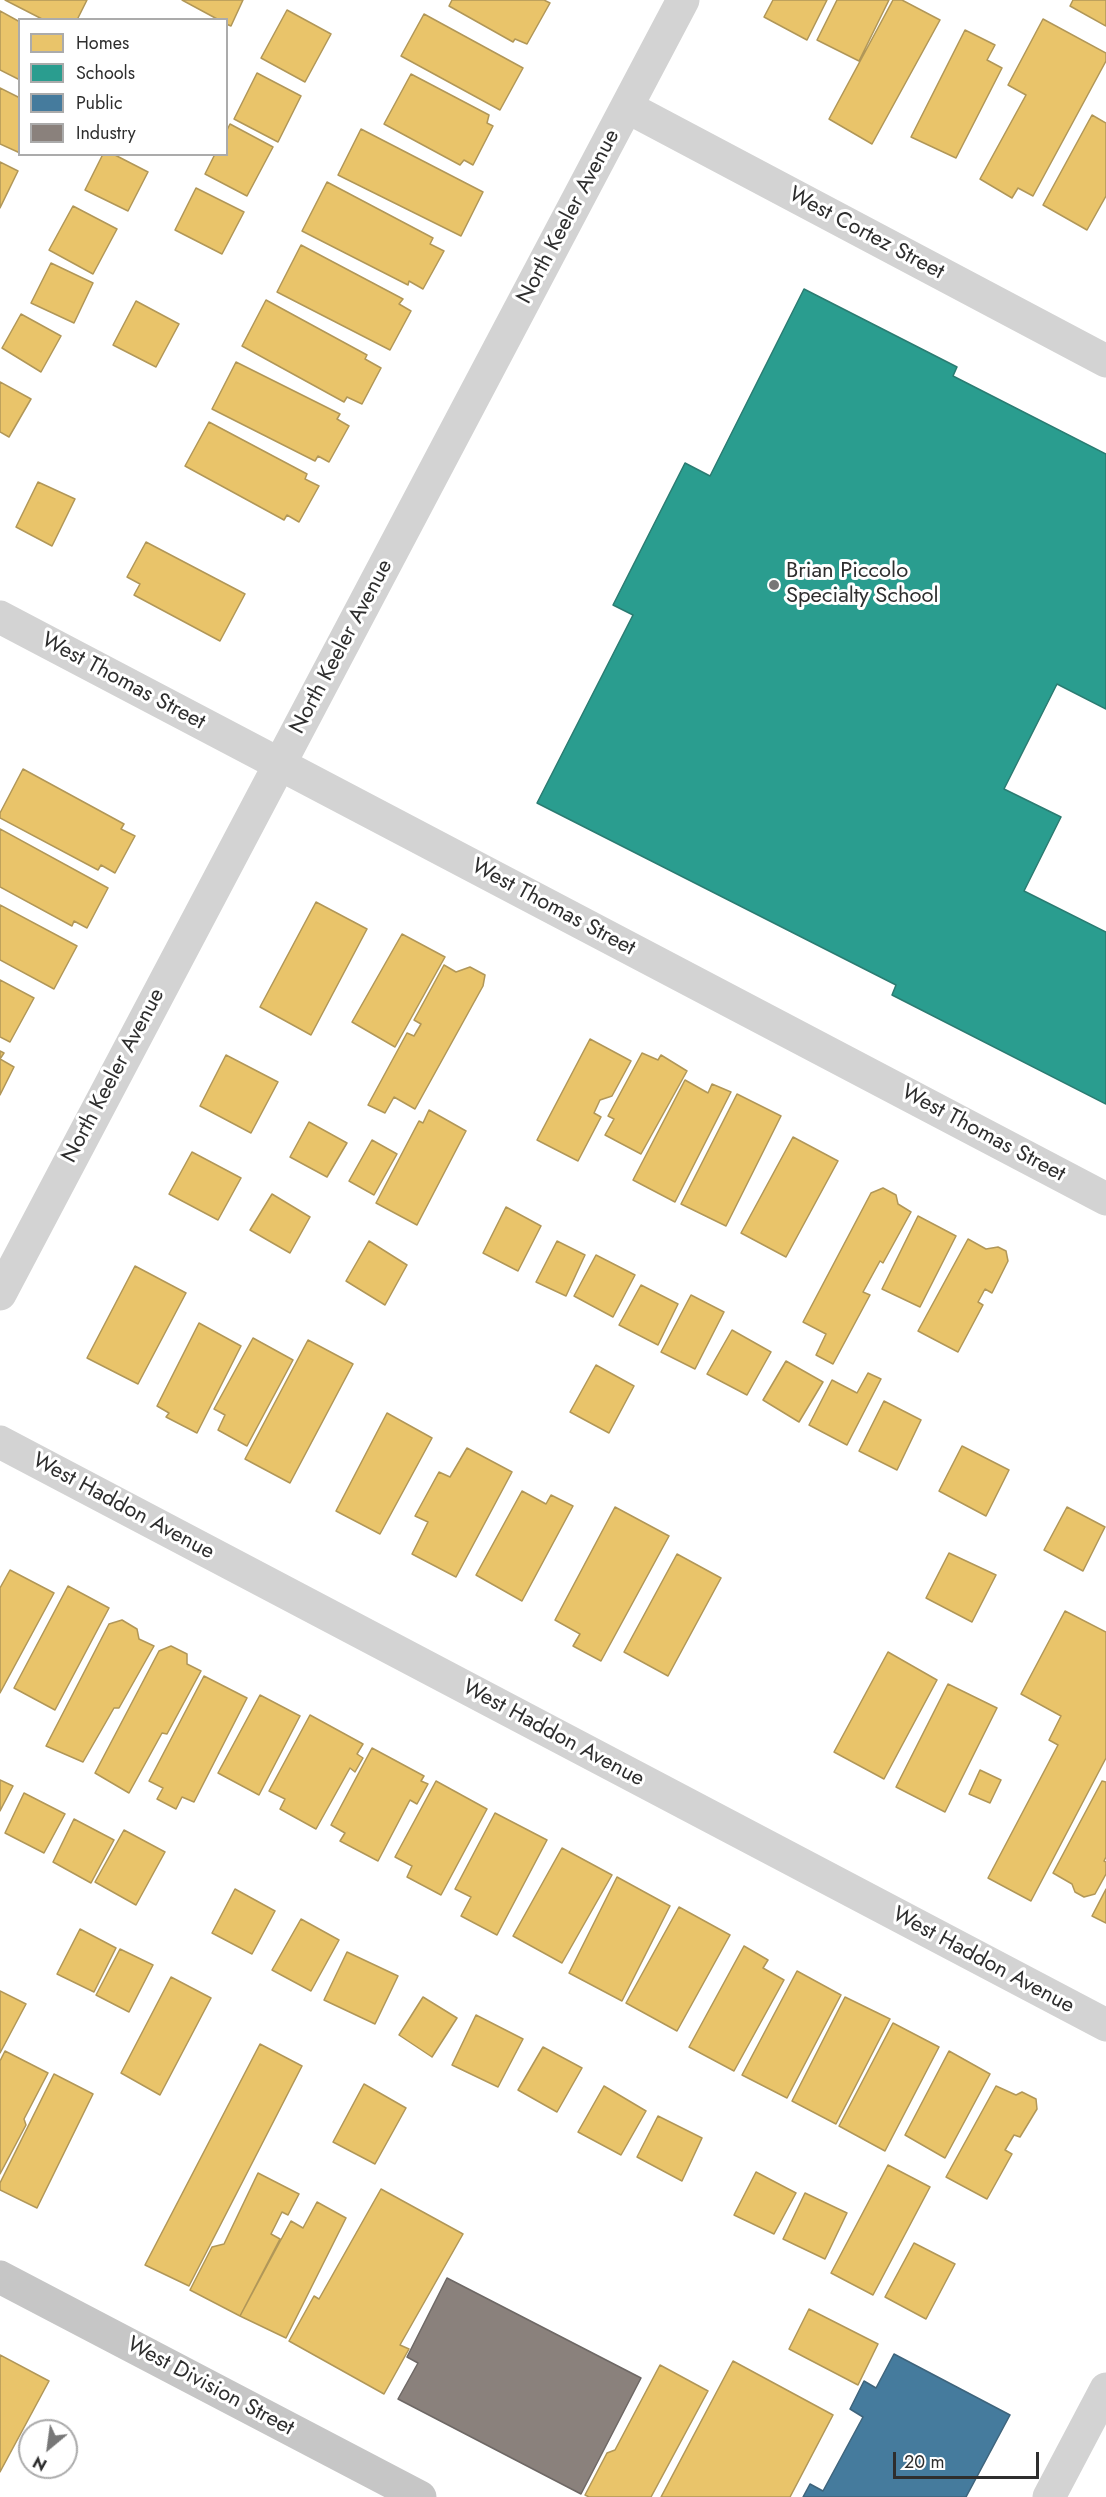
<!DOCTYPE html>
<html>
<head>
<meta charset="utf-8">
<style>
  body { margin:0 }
  #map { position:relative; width:1106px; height:2497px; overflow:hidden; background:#fff; font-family:Jost,sans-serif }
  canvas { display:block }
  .legend { position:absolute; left:18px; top:18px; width:210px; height:138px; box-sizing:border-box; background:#fff; border:2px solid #ababab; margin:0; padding:8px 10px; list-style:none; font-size:18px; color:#2e2e2e }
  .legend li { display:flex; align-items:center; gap:12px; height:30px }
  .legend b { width:30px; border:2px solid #ababab }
  .north { position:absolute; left:18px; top:2419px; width:60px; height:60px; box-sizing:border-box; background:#fff; border:2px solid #ababab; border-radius:50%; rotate:209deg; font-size:16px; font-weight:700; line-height:24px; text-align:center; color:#2e2e2e }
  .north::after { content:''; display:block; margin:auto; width:21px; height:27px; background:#777; clip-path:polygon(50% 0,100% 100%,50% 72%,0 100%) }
  .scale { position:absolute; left:893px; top:2452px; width:146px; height:27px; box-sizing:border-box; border:3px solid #2e2e2e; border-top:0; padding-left:8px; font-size:18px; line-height:21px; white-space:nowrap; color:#2e2e2e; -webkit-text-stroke:4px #fff; paint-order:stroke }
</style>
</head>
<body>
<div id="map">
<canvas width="1106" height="2497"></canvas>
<ul class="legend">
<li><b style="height:16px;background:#e9c46a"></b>Homes</li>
<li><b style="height:16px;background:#2a9d8f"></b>Schools</li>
<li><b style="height:16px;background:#457b9d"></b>Public</li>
<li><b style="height:16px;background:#8a817c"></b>Industry</li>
</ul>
<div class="north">N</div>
<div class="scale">20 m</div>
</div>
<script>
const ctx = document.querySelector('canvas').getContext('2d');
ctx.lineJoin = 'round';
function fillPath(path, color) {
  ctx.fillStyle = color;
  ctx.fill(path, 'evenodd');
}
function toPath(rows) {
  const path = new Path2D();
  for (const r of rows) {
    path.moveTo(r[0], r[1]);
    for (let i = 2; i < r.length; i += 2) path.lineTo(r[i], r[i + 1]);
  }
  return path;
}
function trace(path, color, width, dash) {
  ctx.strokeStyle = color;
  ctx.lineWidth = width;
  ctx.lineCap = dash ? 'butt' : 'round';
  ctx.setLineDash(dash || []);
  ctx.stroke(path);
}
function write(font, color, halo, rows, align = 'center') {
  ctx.font = font + ' Jost,sans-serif';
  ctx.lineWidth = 6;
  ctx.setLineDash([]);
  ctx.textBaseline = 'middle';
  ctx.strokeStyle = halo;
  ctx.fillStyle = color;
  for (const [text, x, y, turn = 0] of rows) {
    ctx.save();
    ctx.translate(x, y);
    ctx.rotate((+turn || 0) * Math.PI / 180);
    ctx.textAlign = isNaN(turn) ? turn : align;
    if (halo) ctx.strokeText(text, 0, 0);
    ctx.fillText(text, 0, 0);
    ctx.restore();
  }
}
const homes = toPath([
  [5,0,87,0,77,20,44,20,5,0],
  [182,0,243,0,231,26,226,24,226,20,219,20,182,0],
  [452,0,544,0,550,3,527,44,515,39,513,42,449,6,452,0],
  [773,0,827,0,807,40,764,17,773,0],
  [837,0,889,0,859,61,817,40,837,0],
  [893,0,902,0,940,20,872,144,829,119,893,0],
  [1073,0,1106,0,1106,26,1070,6,1073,0],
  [287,10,331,34,305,82,261,58,287,10],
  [0,11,20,22,20,80,0,70,0,11],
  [424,14,523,68,500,110,401,56,424,14],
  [1043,19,1106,53,1106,61,1033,196,1018,188,1012,198,980,179,1026,95,1008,85,1043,19],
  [965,30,995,45,987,60,1002,68,956,158,911,137,965,30],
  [257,73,301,96,278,142,234,119,257,73],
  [411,74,489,115,487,123,493,126,473,165,464,160,460,165,384,124,411,74],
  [0,88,20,98,20,153,0,144,0,88],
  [1092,115,1106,123,1106,196,1087,230,1043,205,1092,115],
  [230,124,273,147,247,196,205,174,215,154,226,154,226,132,230,124],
  [361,129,483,192,461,236,338,175,361,129],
  [103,154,113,154,148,172,128,211,85,190,103,154],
  [0,162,18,171,0,208,0,162],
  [327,182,433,238,430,244,444,251,423,289,409,281,408,285,302,231,327,182],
  [196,188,244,212,222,254,175,230,196,188],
  [73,206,117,229,93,274,49,250,73,206],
  [301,245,403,299,399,304,411,311,390,350,277,292,301,245],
  [51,263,93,283,74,323,31,303,51,263],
  [266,300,367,355,365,359,381,368,362,404,347,397,344,402,242,346,266,300],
  [136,301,179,324,156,367,113,345,136,301],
  [21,314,61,336,41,372,2,348,21,314],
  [236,362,340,414,337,419,349,426,329,462,318,456,315,461,212,409,236,362],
  [0,382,31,399,9,437,0,432,0,382],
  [209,422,307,474,305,479,319,486,299,522,287,515,284,520,185,466,209,422],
  [38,482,75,499,52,546,16,527,38,482],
  [146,542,245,594,220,641,134,595,140,584,127,577,146,542],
  [23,769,124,824,121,829,135,836,115,873,101,865,98,870,0,818,0,813,23,769],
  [0,829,108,888,87,928,74,921,72,926,0,887,0,829],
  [316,902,367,929,311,1035,260,1007,316,902],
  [0,905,77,946,54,989,0,960,0,905],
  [402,934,445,957,395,1047,352,1022,402,934],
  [444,965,456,972,470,967,485,975,483,986,415,1109,394,1097,385,1113,368,1105,407,1033,414,1036,421,1024,414,1020,444,965],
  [0,980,34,998,10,1042,0,1037,0,980],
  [590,1039,631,1061,612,1096,600,1100,594,1113,601,1117,578,1161,537,1140,590,1039],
  [0,1051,4,1053,0,1059,14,1067,0,1095,0,1051],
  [642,1053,658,1060,661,1055,687,1071,641,1154,605,1135,614,1119,608,1116,642,1053],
  [226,1055,278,1082,251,1133,200,1106,226,1055],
  [685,1080,708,1093,712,1084,731,1092,675,1202,633,1180,685,1080],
  [737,1094,781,1116,726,1226,681,1204,737,1094],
  [429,1110,466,1131,417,1225,376,1203,419,1121,423,1123,429,1110],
  [309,1122,347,1143,327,1177,290,1157,309,1122],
  [793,1137,838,1161,786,1257,741,1233,793,1137],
  [372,1140,397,1154,374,1195,349,1181,372,1140],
  [192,1152,241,1178,218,1220,169,1194,192,1152],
  [883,1188,896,1195,898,1204,911,1212,883,1263,880,1261,863,1292,870,1295,833,1364,816,1355,826,1334,803,1322,871,1193,883,1188],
  [272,1194,310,1217,290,1253,250,1230,272,1194],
  [506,1207,541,1226,518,1271,483,1253,506,1207],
  [918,1216,956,1236,920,1307,882,1289,918,1216],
  [968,1239,986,1249,998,1247,1006,1251,1008,1261,992,1293,985,1289,978,1302,983,1305,958,1352,918,1331,968,1239],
  [369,1241,407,1265,385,1305,346,1281,369,1241],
  [557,1241,585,1255,566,1296,536,1282,557,1241],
  [596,1255,635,1275,613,1317,574,1296,596,1255],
  [135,1266,186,1293,138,1384,87,1358,135,1266],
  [641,1285,678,1304,658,1345,619,1325,641,1285],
  [691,1295,724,1312,695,1369,661,1352,691,1295],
  [199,1323,241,1346,197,1433,166,1417,169,1413,157,1406,199,1323],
  [732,1330,771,1352,747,1395,707,1374,732,1330],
  [253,1338,293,1360,247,1446,218,1430,225,1415,214,1409,253,1338],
  [308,1340,353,1364,290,1483,245,1459,308,1340],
  [786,1361,823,1382,799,1422,763,1400,786,1361],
  [596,1365,634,1386,609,1433,570,1412,596,1365],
  [868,1373,881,1379,847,1445,809,1425,832,1380,857,1393,868,1373],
  [884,1401,921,1420,897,1470,859,1451,884,1401],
  [387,1413,432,1438,380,1534,336,1511,387,1413],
  [962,1446,1009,1470,986,1516,939,1491,962,1446],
  [467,1448,512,1472,456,1577,412,1554,428,1522,415,1516,439,1472,450,1477,467,1448],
  [522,1491,546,1504,551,1495,573,1506,522,1601,476,1575,522,1491],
  [615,1507,669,1536,601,1661,573,1646,580,1634,555,1620,615,1507],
  [1067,1507,1105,1527,1083,1571,1044,1550,1067,1507],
  [949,1553,996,1575,972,1622,926,1598,949,1553],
  [677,1554,721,1578,668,1676,624,1652,677,1554],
  [10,1570,54,1593,0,1693,0,1588,10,1570],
  [68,1586,109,1608,55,1710,14,1688,68,1586],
  [1065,1611,1106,1632,1106,1758,1031,1901,988,1878,1058,1745,1049,1740,1061,1716,1021,1694,1065,1611],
  [122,1620,137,1629,139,1639,154,1646,119,1708,114,1708,83,1762,46,1746,109,1624,122,1620],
  [171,1646,187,1654,187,1664,201,1671,167,1734,162,1733,129,1793,95,1773,159,1651,171,1646],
  [888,1652,937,1680,884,1779,834,1752,888,1652],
  [204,1676,247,1698,194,1802,182,1797,176,1809,157,1799,163,1788,149,1781,204,1676],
  [948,1684,997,1708,945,1812,896,1787,948,1684],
  [260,1695,300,1716,259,1795,218,1773,260,1695],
  [310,1715,363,1744,357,1754,363,1758,355,1772,350,1768,316,1829,280,1809,285,1799,269,1791,310,1715],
  [372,1748,424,1776,421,1781,428,1784,417,1804,410,1800,378,1861,340,1841,345,1833,331,1825,372,1748],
  [980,1770,1001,1780,990,1803,969,1794,980,1770],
  [0,1780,13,1786,0,1811,0,1780],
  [436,1781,487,1809,441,1895,407,1877,412,1866,395,1857,436,1781],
  [1102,1781,1106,1782,1106,1857,1104,1861,1106,1862,1106,1874,1095,1894,1084,1897,1075,1892,1072,1884,1053,1873,1102,1781],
  [24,1793,65,1814,44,1853,5,1833,24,1793],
  [495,1813,547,1840,497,1935,461,1916,471,1897,455,1889,495,1813],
  [74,1819,114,1840,91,1883,53,1862,74,1819],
  [124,1830,165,1852,136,1905,95,1882,124,1830],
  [562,1848,612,1875,562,1963,513,1936,562,1848],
  [617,1877,670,1906,622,2001,569,1973,617,1877],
  [235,1889,275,1911,252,1954,212,1933,235,1889],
  [1106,1889,1106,1923,1092,1916,1106,1889],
  [679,1907,730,1935,677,2031,626,2003,679,1907],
  [301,1919,339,1940,311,1991,272,1970,301,1919],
  [80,1929,116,1948,94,1992,57,1974,80,1929],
  [744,1946,768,1960,763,1968,784,1980,734,2071,689,2047,744,1946],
  [120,1949,153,1965,129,2012,96,1995,120,1949],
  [347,1952,398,1976,375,2024,324,2000,347,1952],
  [797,1971,841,1995,787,2098,742,2075,797,1971],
  [171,1977,211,1998,160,2095,121,2073,171,1977],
  [0,1991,26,2004,0,2053,0,1991],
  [423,1997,457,2018,432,2057,399,2035,423,1997],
  [845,1997,890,2019,836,2124,792,2101,845,1997],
  [476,2015,523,2039,498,2087,452,2065,476,2015],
  [893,2023,939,2047,885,2151,839,2126,893,2023],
  [260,2044,302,2066,189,2286,145,2265,260,2044],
  [543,2047,582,2068,557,2112,518,2090,543,2047],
  [5,2051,48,2073,24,2119,26,2125,0,2174,0,2061,5,2051],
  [949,2051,990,2074,945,2158,905,2135,949,2051],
  [54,2074,93,2094,37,2208,0,2190,0,2183,54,2074],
  [364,2084,406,2108,375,2164,333,2142,364,2084],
  [604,2086,646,2111,621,2155,578,2132,604,2086],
  [996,2086,1016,2095,1022,2092,1036,2099,1037,2109,1020,2137,1014,2135,1005,2150,1012,2154,987,2199,946,2177,996,2086],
  [658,2116,702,2138,682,2181,637,2157,658,2116],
  [888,2165,930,2187,873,2295,831,2273,888,2165],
  [756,2172,796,2193,774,2234,734,2215,756,2172],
  [258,2173,299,2194,288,2215,282,2212,271,2234,280,2239,240,2316,190,2290,212,2247,224,2244,258,2173],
  [381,2189,463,2234,400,2345,409,2349,384,2394,289,2341,314,2296,319,2299,381,2189],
  [805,2193,847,2213,825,2259,783,2239,805,2193],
  [317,2202,346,2218,286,2338,240,2316,291,2221,303,2228,317,2202],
  [914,2243,955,2264,926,2319,885,2297,914,2243],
  [809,2309,878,2344,858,2385,789,2349,809,2309],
  [0,2355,49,2381,0,2472,0,2355],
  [733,2361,833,2415,790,2497,661,2497,733,2361],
  [660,2365,708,2391,651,2497,589,2497,585,2495,607,2453,615,2450,660,2365]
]);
const schools = toPath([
  [804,289,957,367,953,376,1106,454,1106,709,1057,684,1004,789,1061,817,1024,891,1106,932,1106,1104,892,995,896,985,537,803,633,615,613,605,685,463,710,476,804,289]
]);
const public = toPath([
  [894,2354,1010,2415,966,2497,803,2497,810,2484,823,2491,863,2417,850,2409,864,2381,876,2388,894,2354]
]);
const industry = toPath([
  [447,2278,641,2378,581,2494,398,2399,418,2363,407,2357,447,2278]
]);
const minor = toPath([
  [627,107,1106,361],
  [0,617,1106,1199],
  [0,1294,683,0],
  [0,1442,1106,2025],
  [1049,2497,1106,2389]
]);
const major = toPath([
  [0,2277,420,2497]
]);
const markers = [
  [774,585,6,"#777"]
];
const streetNames = [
  ["North Keeler Avenue",569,217,-62],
  ["West Cortez Street",866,234,28],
  ["North Keeler Avenue",342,647,-62],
  ["West Thomas Street",123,682,28],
  ["West Thomas Street",553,908,28],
  ["North Keeler Avenue",114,1076,-62],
  ["West Thomas Street",983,1134,28],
  ["West Haddon Avenue",123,1507,28],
  ["West Haddon Avenue",553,1734,28],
  ["West Haddon Avenue",983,1961,28],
  ["West Division Street",210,2387,28]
];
const poiNames = [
  ["Brian Piccolo",786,572],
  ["Specialty School",786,597]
];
fillPath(homes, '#e9c46a');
trace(homes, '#b19758', 1.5);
fillPath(schools, '#2a9d8f');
trace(schools, '#2b7c72', 1.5);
fillPath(public, '#457b9d');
trace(public, '#3e647c', 1.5);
fillPath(industry, '#8a817c');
trace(industry, '#6e6865', 1.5);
trace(minor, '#d3d3d3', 33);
trace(major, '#c6c6c6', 33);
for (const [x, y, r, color] of markers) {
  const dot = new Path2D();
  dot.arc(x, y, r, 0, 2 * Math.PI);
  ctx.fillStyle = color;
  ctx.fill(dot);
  trace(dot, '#fff', 2);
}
write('22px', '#2e2e2e', '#fff', streetNames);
write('22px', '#2e2e2e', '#fff', poiNames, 'left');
</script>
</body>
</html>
